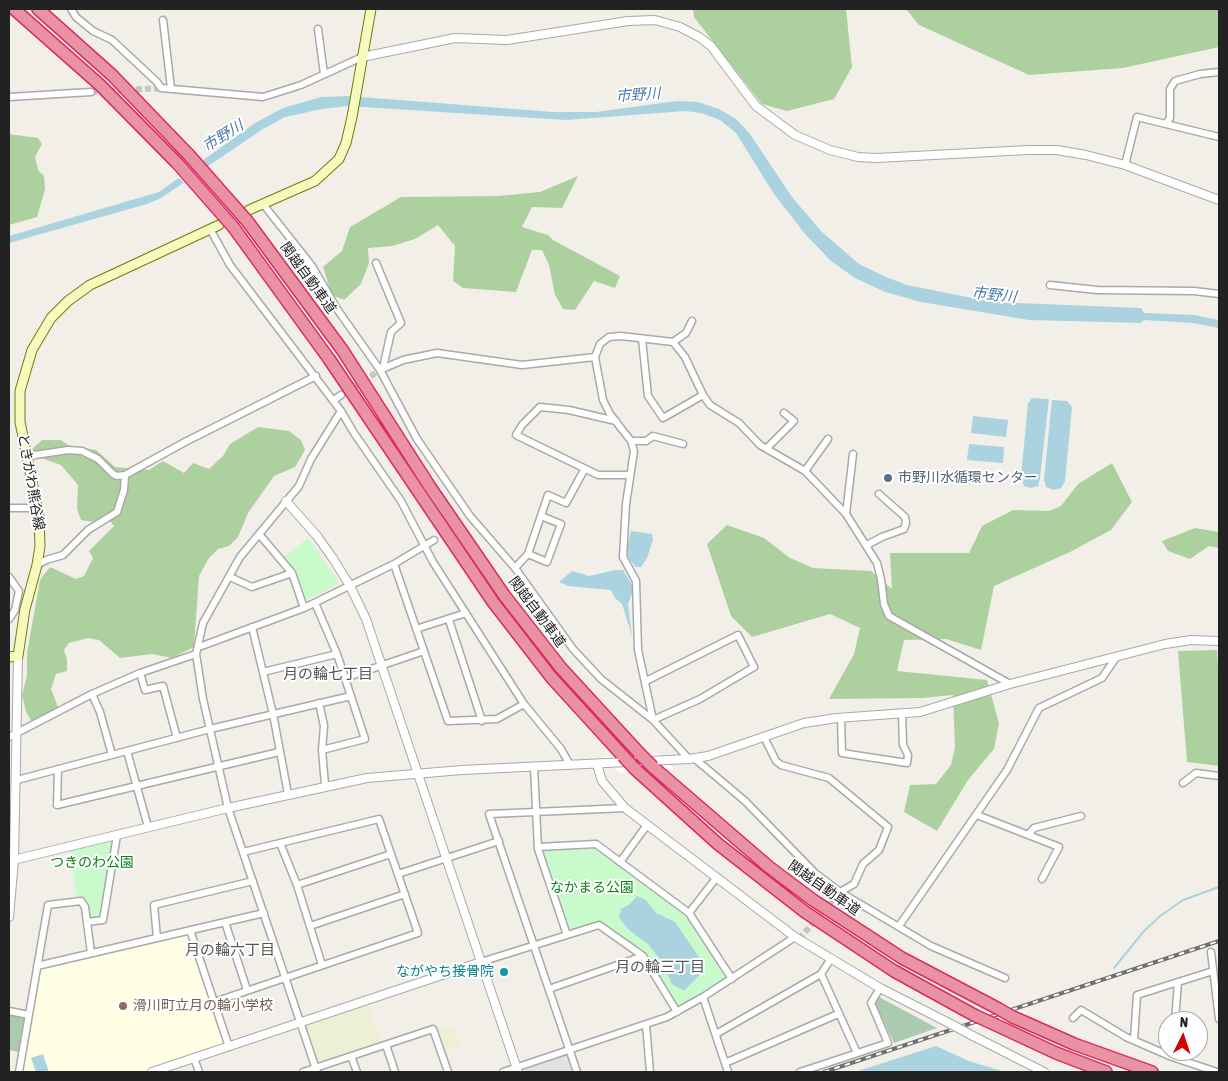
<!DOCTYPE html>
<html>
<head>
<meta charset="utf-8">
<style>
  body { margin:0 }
  #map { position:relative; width:1228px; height:1081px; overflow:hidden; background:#f2efe9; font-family:"Asap Condensed",sans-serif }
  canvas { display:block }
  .frame { position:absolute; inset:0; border:10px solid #222; pointer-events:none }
  .north { position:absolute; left:1158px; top:1011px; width:50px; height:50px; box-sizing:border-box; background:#fff; border:1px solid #a7a7a7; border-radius:50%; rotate:4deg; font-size:14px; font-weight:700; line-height:20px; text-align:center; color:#222 }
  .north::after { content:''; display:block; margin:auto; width:18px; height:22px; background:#d40000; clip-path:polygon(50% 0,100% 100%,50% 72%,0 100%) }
</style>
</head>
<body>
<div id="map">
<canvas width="1228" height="1081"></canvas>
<div class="frame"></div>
<div class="north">N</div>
</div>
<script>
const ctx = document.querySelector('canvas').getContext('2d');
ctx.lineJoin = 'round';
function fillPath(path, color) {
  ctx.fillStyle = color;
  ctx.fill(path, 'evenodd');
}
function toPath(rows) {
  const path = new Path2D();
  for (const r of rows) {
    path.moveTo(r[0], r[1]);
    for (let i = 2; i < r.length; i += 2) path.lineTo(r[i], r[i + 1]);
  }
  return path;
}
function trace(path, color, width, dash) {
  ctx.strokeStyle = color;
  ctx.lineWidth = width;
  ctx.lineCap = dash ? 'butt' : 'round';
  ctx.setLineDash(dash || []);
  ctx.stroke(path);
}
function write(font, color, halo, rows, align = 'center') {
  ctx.font = font + ' "Asap Condensed","Noto Sans JP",sans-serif';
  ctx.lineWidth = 4;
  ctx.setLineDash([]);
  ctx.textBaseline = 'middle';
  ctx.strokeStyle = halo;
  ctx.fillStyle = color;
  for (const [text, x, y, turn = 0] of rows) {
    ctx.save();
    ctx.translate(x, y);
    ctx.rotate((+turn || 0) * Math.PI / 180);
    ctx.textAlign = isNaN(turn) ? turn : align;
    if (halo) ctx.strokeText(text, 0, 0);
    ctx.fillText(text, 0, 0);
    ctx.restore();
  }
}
const education = toPath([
  [190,930,229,1047,152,1072,19,1072,37,966]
]);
const farmland = toPath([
  [367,1001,382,1046,316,1068,301,1023],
  [453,1026,460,1046,441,1052,434,1032]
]);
const forest = toPath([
  [693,9,846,9,852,67,834,99,787,111,762,104,694,17],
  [906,9,1219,9,1219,47,1123,68,1029,75,919,25],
  [9,134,38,138,42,144,35,157,38,170,44,176,45,189,37,217,9,225],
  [578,176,562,208,532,207,522,227,548,235,553,240,620,276,615,288,594,281,575,310,563,309,555,295,549,265,542,250,532,250,516,292,463,288,453,281,455,246,438,225,415,239,392,246,368,248,369,263,361,284,344,300,332,295,323,267,342,251,350,227,401,197,498,196,540,192],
  [258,427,289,431,301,440,305,450,295,467,274,476,248,513,238,537,229,546,218,549,209,558,199,576,194,647,172,658,152,654,120,658,99,640,88,638,69,643,64,650,67,659,67,671,56,674,51,689,58,707,32,722,26,712,22,695,27,676,27,653,40,580,50,567,76,579,84,576,93,558,89,551,114,526,106,517,93,522,81,520,77,509,78,485,61,465,41,458,31,450,42,440,61,440,68,445,96,450,115,467,149,470,163,461,184,473,193,463,209,469,223,456,230,444],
  [1112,463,1132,502,1111,530,1070,552,994,586,981,650,946,639,904,640,897,671,987,680,999,723,994,749,968,780,937,831,904,812,910,785,936,784,951,765,955,747,953,695,923,698,829,699,854,654,860,628,830,614,752,637,731,616,707,544,727,525,764,538,790,558,813,568,871,571,892,589,890,553,969,553,982,526,1013,510,1049,511,1061,506,1078,484],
  [1195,528,1219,532,1219,548,1209,546,1190,559,1168,551,1162,541],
  [1217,650,1219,684,1219,766,1187,762,1178,651]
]);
const cemetery = toPath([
  [879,997,937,1028,894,1043,875,1003],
  [9,1015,24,1017,25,1019,19,1052,9,1050]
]);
const park = toPath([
  [308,538,339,582,338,584,307,600,304,598,295,570,283,558],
  [117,835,103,920,87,922,85,907,77,902,70,846],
  [596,844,689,913,732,979,677,1012,643,956,599,925,567,935,538,849]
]);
const parking = toPath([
  [565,1054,568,1054,575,1072,527,1072,525,1068]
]);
const water = toPath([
  [348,96,553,112,596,112,677,101,698,102,719,109,736,119,750,134,792,197,821,231,859,264,886,277,907,285,992,302,1141,308,1144,313,1194,315,1219,320,1219,328,1193,323,1144,320,1141,323,1029,320,921,302,885,292,855,278,831,261,805,234,774,194,736,133,720,120,701,113,685,111,566,120,347,106,322,109,285,117,263,129,161,198,147,204,9,243,9,236,159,192,255,123,283,108,321,97],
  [1032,398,1049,399,1040,478,1038,486,1031,488,1024,486,1021,477,1028,403],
  [1052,400,1067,401,1072,407,1065,481,1061,488,1054,490,1046,487,1044,479],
  [973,416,1008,420,1006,437,971,433],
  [969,444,1004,447,1003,463,967,460],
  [631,531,652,534,653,540,647,558,641,567,636,567,629,559,627,549],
  [615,570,623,570,634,588,628,604,632,636,622,604,615,598,611,590,568,586,559,582,572,571,589,576],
  [637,896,646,900,656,913,675,922,703,963,702,972,684,991,672,984,660,959,648,944,630,931,619,918,621,909,630,904],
  [936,1046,969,1061,1005,1072,855,1072],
  [43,1054,49,1072,36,1072,31,1058]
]);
const pier = toPath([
  [193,150,227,189,255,219,227,232,211,211,170,168],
  [659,754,674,769,620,773,601,757],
  [1008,1005,1027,1013,978,1028,962,1019]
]);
const stream = toPath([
  [1114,968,1144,931,1160,916,1183,900,1219,887]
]);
const minorTunnel = toPath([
  [91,92,161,88],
  [348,391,380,370],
  [799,939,840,892]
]);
const minor = toPath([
  [71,9,76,17,93,31,112,40,157,82,161,88,263,97,301,85,362,57],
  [163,20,171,88],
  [318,29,324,74],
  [9,97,91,92],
  [1166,124,1170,118,1170,89,1175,81,1200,74,1219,72],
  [1125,165,1137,117,1219,137],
  [263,204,312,266,337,309,380,370,417,439,470,516,515,568,573,649,601,679,653,720,689,759],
  [210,229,230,265,341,411,354,433,401,501,433,562,524,704,561,749,570,765],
  [376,263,401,323,391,332,383,368],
  [1050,285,1097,290,1194,291,1219,294],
  [642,339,648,396,663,418,703,395],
  [673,342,685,357,703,395,710,405,739,423,760,445,805,471,846,514,877,563,881,579,884,604,889,616,1010,684],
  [380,370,403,360,437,353,522,365,595,357],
  [334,400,341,395],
  [616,421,569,410,540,407,522,425,516,435,598,475,630,475],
  [631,441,646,441,653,436,683,444],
  [767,448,794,421,784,413],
  [28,456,68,450,82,451,98,459,113,474,117,476,125,475,185,442,316,376],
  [805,471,828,439],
  [9,508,38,508],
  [846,514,853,454],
  [259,534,292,573,304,608],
  [867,545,882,537,904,529,906,523,905,517,879,494],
  [528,554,547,562,561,524,541,516],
  [394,564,448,721,497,719,524,704],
  [37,565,46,560,63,555,88,530,117,512,124,490,125,475],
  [515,568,528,554,548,495,566,503,584,470],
  [9,577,19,591,15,610,9,619],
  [230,577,252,587,292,573],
  [315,603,337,654,365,739,322,750],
  [449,620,482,721],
  [252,627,273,714,288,794],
  [416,629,466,613],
  [199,647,304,608,394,564,434,540],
  [196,654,203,699,228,808,317,1072],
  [263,672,337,654],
  [140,673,145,690,163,686,177,738],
  [345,678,424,651],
  [646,681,738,635,754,667,700,699,653,720],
  [92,694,100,712,112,755],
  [319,703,324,726,322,750,325,785],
  [841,718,842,753,907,763,908,755,903,745,902,714],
  [653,720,638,650,636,581,623,557,626,504,634,451,631,441,610,414,603,400,595,357,600,344,609,337,621,336,673,342,686,333,692,321],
  [9,737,92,694,140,673,196,654,203,623,240,557,299,486,311,459,341,411],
  [764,737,776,761,781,765,829,778,888,827,879,850,863,864,854,884,840,892],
  [127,751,148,827],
  [694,758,745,801,815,873,840,892,931,946,1005,978],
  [534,767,538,849,567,935],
  [58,769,57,805,279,752],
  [17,780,210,729,351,696],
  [1183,783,1196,773,1219,776],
  [977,815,1059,847,1042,879],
  [1028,835,1034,828,1081,816],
  [280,843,297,885,322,965],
  [538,847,596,844,689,913,732,979],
  [620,862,647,825],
  [398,874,499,841],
  [297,885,391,854],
  [689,913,717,877],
  [87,922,103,920,117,835],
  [225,922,247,990],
  [310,926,405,894],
  [899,926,1007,770,1039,708,1102,678,1117,656],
  [190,930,229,1047],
  [157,938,154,905,253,881],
  [1211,952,1219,1019],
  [830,960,821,974,857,1053],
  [481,962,599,925,643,956,677,1012],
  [37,966,264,913],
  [549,989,643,956],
  [703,997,728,1072],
  [214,1002,418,933,379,819,243,852],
  [9,1011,29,1015],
  [1073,1018,1081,1010,1126,1037,1172,1057,1217,1072],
  [1175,1021,1178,982],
  [646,1025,650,1072],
  [716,1034,821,974],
  [1134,1040,1137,995,1213,971],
  [386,1045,395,1072],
  [351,1056,357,1072],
  [194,1058,199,1072],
  [725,1063,838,1014],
  [19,1072,48,905,81,901,85,907,91,953],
  [303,1072,433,1029,448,1072],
  [503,1072,667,1017,703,997,795,937],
  [577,1072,489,814,625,808],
  [800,1072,888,1043,871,1003,880,988]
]);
const tertiary = toPath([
  [362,57,455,38,507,40,628,21,655,20,680,27,699,37,711,46,756,106,795,135,830,150,858,157,877,158,1028,150,1057,150,1086,155,1125,165,1219,200],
  [286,501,317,536,334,560,350,586,366,619,518,1072],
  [597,764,602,781,625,808,795,937,880,988,947,1022],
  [9,861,228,808,367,778,462,770,689,759,708,756,804,723,837,718,920,712,1010,684,1165,644,1191,640,1219,641],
  [9,917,14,860,18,656],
  [973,1036,1044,1072],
  [152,1072,481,962]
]);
const secondary = toPath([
  [249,210,315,181,339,159,346,143,352,117,371,9],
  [9,657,18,656,25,609,37,565,40,546,39,516,20,422,20,391,32,350,51,318,68,301,90,285,219,225]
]);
const motorway = toPath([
  [14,9,100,85,177,163],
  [38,9,112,75,188,154],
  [248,222,343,351,430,487,504,595,561,668,640,754],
  [234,228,329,359,493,602,551,677,623,756],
  [653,767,769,867,813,900,902,958,997,1008],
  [635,769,718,844,805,912,894,971,974,1015],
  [1013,1017,1074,1044,1152,1072],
  [996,1025,1056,1053,1106,1072]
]);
const rail = toPath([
  [824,1072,1219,941]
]);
const tertiaryBridge = toPath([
  [947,1022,973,1036]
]);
const motorwayBridge = toPath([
  [188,154,248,222],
  [177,163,234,228],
  [640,754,653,767],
  [623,756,635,769],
  [997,1008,1013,1017],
  [974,1015,996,1025]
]);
const markers = [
  [888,478,5,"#5c6f8a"],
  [504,972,5,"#0f9aa8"],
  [123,1006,5,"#8d6e63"]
];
const streetNames = [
  ["関越自動車道",308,278,54],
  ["ときがわ熊谷線",31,482,80],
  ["関越自動車道",537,612,53],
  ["関越自動車道",824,888,35]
];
const serviceNames = [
  ["市野川水循環センター",898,478]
];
const parkNames = [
  ["つきのわ公園",92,863],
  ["なかまる公園",592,888]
];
const cultureNames = [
  ["ながやち接骨院",494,972]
];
const educationNames = [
  ["滑川町立月の輪小学校",133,1006]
];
const waterNames = [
  ["市野川",638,95,-4],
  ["市野川",223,136,-32],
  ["市野川",994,295,6]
];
const neighbourhoodNames = [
  ["月の輪七丁目",328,674],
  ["月の輪六丁目",230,950],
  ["月の輪三丁目",660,967]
];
fillPath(education, '#ffffe5');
fillPath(farmland, '#eef0d5');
fillPath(forest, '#add19e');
fillPath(cemetery, '#aacbaf');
fillPath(park, '#c8facc');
fillPath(parking, '#e2e2e2');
fillPath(water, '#aad3df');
fillPath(pier, '#fff');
trace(stream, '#aad3df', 2);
trace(minorTunnel, '#c8c6c1', 6, [6, 3]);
trace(minor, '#a9a9a9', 9);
trace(tertiary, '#a9a9a9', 10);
trace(secondary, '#707d05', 11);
trace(motorway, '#dc2a67', 14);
trace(minor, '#fff', 6);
trace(tertiary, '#fff', 8);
trace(secondary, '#f7fabf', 9);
trace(motorway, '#e892a2', 11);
trace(rail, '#707070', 4);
trace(rail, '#fff', 2, [5.5]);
trace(tertiaryBridge, '#a9a9a9', 10, []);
trace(motorwayBridge, '#dc2a67', 14, []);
trace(tertiaryBridge, '#fff', 8);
trace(motorwayBridge, '#e892a2', 11);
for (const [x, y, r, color] of markers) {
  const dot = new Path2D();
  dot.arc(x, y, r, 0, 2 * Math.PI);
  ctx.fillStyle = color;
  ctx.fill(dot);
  trace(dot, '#fff', 2);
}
write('14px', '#222', '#fff', streetNames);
write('14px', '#4e5e75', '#fff', serviceNames, 'left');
write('14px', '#0c8416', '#fff', parkNames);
write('14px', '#0d838f', '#fff', cultureNames, 'right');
write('14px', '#785e54', '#fff', educationNames, 'left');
write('italic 15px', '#4a7aab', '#fff', waterNames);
write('15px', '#555', '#fff', neighbourhoodNames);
</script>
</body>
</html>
